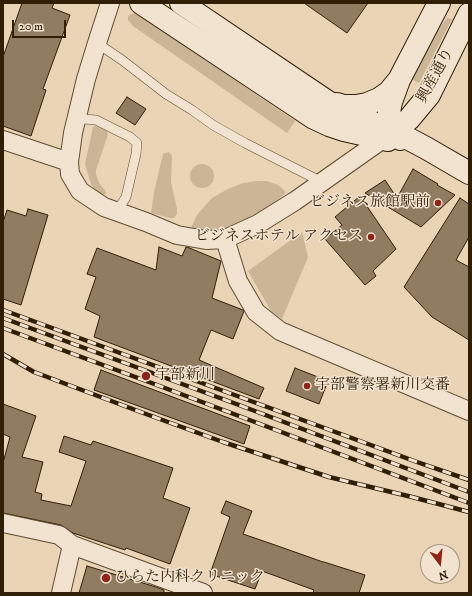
<!DOCTYPE html>
<html>
<head>
<meta charset="utf-8">
<style>
  body { margin:0 }
  #map { position:relative; width:472px; height:596px; overflow:hidden; background:#e9d4b5; font-family:"IM FELL DW Pica",serif }
  canvas { display:block }
  .frame { position:absolute; inset:0; border:4px solid #301e05; pointer-events:none }
  .north { position:absolute; left:420px; top:544px; width:40px; height:40px; box-sizing:border-box; background:#f1e3cf; border:1px solid #a4947e; border-radius:50%; rotate:164deg; font-size:11px; font-weight:700; line-height:16px; text-align:center; color:#301e05 }
  .north::after { content:''; display:block; margin:auto; width:14px; height:18px; background:#8f2418; clip-path:polygon(50% 0,100% 100%,50% 72%,0 100%) }
  .scale { position:absolute; left:12px; top:20px; width:54px; height:18px; box-sizing:border-box; border:2px solid #301e05; border-top:0; padding-left:5px; font-size:12px; line-height:14px; white-space:nowrap; color:#301e05; -webkit-text-stroke:3px #f1e3cf; paint-order:stroke }
</style>
</head>
<body>
<div id="map">
<canvas width="472" height="596"></canvas>
<div class="frame"></div>
<div class="north">N</div>
<div class="scale">20 m</div>
</div>
<script>
const ctx = document.querySelector('canvas').getContext('2d');
ctx.lineJoin = 'round';
function fillPath(path, color) {
  ctx.fillStyle = color;
  ctx.fill(path, 'evenodd');
}
function toPath(rows) {
  const path = new Path2D();
  for (const r of rows) {
    if (r.length === 3) {
      path.moveTo(r[0] + r[2], r[1]);
      path.arc(r[0], r[1], r[2], 0, 2 * Math.PI);
      continue;
    }
    path.moveTo(r[0], r[1]);
    for (let i = 2; i < r.length; i += 2) path.lineTo(r[i], r[i + 1]);
  }
  return path;
}
function trace(path, color, width, dash) {
  ctx.strokeStyle = color;
  ctx.lineWidth = width;
  ctx.lineCap = dash ? 'butt' : 'round';
  ctx.setLineDash(dash || []);
  ctx.stroke(path);
}
function write(font, color, halo, rows, align = 'center') {
  ctx.font = font + ' "IM FELL DW Pica","Noto Serif JP",serif';
  ctx.lineWidth = 3;
  ctx.setLineDash([]);
  ctx.textBaseline = 'middle';
  ctx.strokeStyle = halo;
  ctx.fillStyle = color;
  for (const [text, x, y, turn = 0] of rows) {
    ctx.save();
    ctx.translate(x, y);
    ctx.rotate((+turn || 0) * Math.PI / 180);
    ctx.textAlign = isNaN(turn) ? turn : align;
    if (halo) ctx.strokeText(text, 0, 0);
    ctx.fillText(text, 0, 0);
    ctx.restore();
  }
}
const green = toPath([
  [135,13,139,15,295,121,287,133,133,26,128,20,128,17,129,15],
  [447,18,452,19,419,83,410,78,429,43],
  [95,126,106,130,108,134,96,170,96,174,99,183,105,190,106,194,101,195,95,190,91,184,85,164,93,127],
  [169,152,172,156,171,183,177,208,177,214,174,218,170,218,151,213,154,192,163,154],
  [202,176,12],
  [257,181,267,181,278,185,286,192,278,200,263,211,238,224,221,229,210,232,198,230,191,228,197,215,212,198,228,189,243,183],
  [302,232,308,257,282,319,271,311,248,271]
]);
const building = toPath([
  [22,3,54,3,52,8,70,15,43,89,46,90,31,136,3,126,3,57,22,3],
  [304,3,368,3,347,33,304,3],
  [127,97,146,109,135,125,116,113,127,97],
  [413,169,438,184,437,185,455,195,421,227,365,193,385,180,397,198,413,169],
  [360,196,396,249,373,271,376,276,365,285,325,239,342,225,335,217,360,196],
  [460,198,469,204,469,237,456,260,469,267,469,340,432,317,404,287,460,198],
  [28,209,48,215,21,305,3,299,3,222,7,210,26,216,28,209],
  [159,247,182,256,186,247,187,247,221,261,212,298,243,310,244,311,233,339,211,330,199,360,264,388,259,399,94,337,100,316,85,309,96,277,87,274,97,248,156,270,159,247],
  [295,368,328,381,319,404,286,391,295,368],
  [101,370,250,426,244,444,94,390,101,370],
  [3,404,36,416,22,457,43,462,35,492,42,494,41,500,71,506,86,461,59,452,64,436,91,445,93,441,173,468,163,498,190,508,170,564,126,548,125,550,73,533,61,525,3,513,3,463,10,437,3,434,3,404],
  [226,501,252,511,243,534,275,545,323,562,324,562,365,575,359,593,313,593,314,590,262,571,255,589,210,574,230,517,221,513,226,501],
  [87,566,156,587,164,590,164,593,79,593,87,566]
]);
const lane = toPath([
  [97,43,122,60,166,94,192,110,213,125,245,143,322,182],
  [76,121,84,119,96,120,130,137,137,143,136,154,126,197,121,205,113,210]
]);
const street = toPath([
  [110,3,97,43,86,79,73,133,69,162,70,174,80,191,104,207,146,222,177,235,206,240,225,239,258,224,295,201,383,139],
  [3,140,69,162],
  [225,239,238,281,256,312,280,331,469,411],
  [3,523,59,535,72,545,203,593],
  [61,593,72,545]
]);
const secondary = toPath([
  [141,3,314,118,329,125,344,130,388,140],
  [181,3,328,102,353,115,394,131,426,148,469,173],
  [337,104,343,106,356,106,367,104,379,99,389,92,398,81],
  [384,139,409,119,429,95,469,14],
  [401,139,394,131,390,122,389,112,391,102,399,80,439,3]
]);
const rail = toPath([
  [3,310,417,462,469,480],
  [3,318,239,405,469,492],
  [3,328,157,385,469,503],
  [3,354,34,372,146,414,223,442,329,477,412,497,469,512]
]);
const markers = [
  [438,203,4,"#8f2418"],
  [371,237,4,"#8f2418"],
  [146,376,5,"#8f2418"],
  [307,386,4,"#8f2418"],
  [106,578,5,"#8f2418"]
];
const streetNames = [
  ["興産通り",436,76,-61]
];
const poiNames = [
  ["ビジネス旅館駅前",430,203,"right"],
  ["ビジネスホテル アクセス",363,237,"right"],
  ["宇部新川",155,376],
  ["宇部警察署新川交番",315,386],
  ["ひらた内科クリニック",115,578]
];
fillPath(green, '#cab597');
fillPath(building, '#907d61');
trace(building, '#301e05', 1);
trace(lane, '#5e4c31', 10);
trace(street, '#5e4c31', 20);
trace(secondary, '#301e05', 24);
trace(lane, '#f1e3cf', 9);
trace(street, '#f1e3cf', 18);
trace(secondary, '#f1e3cf', 22);
trace(rail, '#301e05', 4.5);
trace(rail, '#f1e3cf', 3, [9]);
for (const [x, y, r, color] of markers) {
  const dot = new Path2D();
  dot.arc(x, y, r, 0, 2 * Math.PI);
  ctx.fillStyle = color;
  ctx.fill(dot);
  trace(dot, '#f1e3cf', 1.5);
}
write('15px', '#301e05', '#f1e3cf', streetNames);
write('15px', '#301e05', '#f1e3cf', poiNames, 'left');
</script>
</body>
</html>
